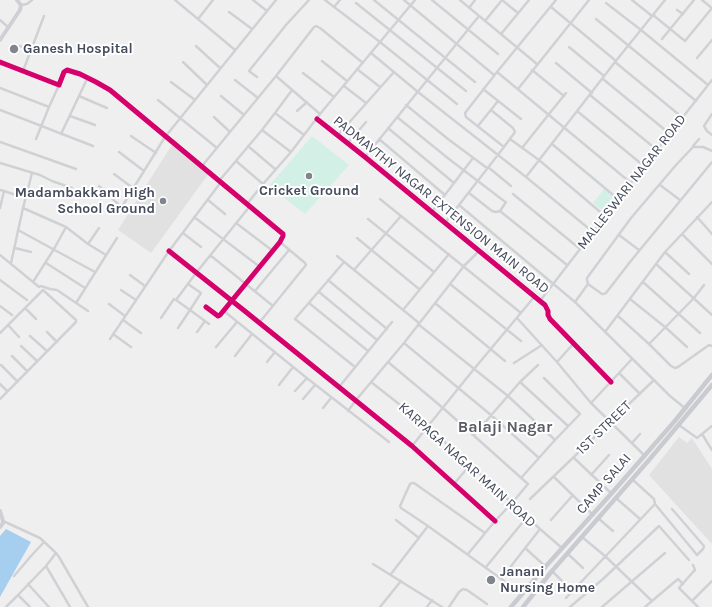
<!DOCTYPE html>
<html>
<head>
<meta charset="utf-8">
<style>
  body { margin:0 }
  canvas { display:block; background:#f0efef }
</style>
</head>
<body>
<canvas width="712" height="607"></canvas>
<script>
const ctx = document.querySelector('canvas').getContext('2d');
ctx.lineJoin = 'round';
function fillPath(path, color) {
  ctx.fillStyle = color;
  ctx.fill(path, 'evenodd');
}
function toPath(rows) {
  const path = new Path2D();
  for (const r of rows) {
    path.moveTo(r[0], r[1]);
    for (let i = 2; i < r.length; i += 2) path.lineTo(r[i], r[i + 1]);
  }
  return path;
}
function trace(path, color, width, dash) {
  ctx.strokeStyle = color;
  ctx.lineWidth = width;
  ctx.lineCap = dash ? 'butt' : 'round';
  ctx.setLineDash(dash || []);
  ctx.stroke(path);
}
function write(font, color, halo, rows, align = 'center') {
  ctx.font = font + ' Karla,sans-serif';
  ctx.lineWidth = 4;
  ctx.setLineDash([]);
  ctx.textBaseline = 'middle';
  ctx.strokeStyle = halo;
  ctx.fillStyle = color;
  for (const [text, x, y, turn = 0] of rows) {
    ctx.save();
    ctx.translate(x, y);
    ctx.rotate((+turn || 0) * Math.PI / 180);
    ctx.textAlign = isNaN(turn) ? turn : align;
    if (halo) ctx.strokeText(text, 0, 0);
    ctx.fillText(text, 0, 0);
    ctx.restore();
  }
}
const education = toPath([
  [173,143,210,172,151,253,118,230],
  [679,437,687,443,692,438,712,469,712,544,649,475]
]);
const green = toPath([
  [312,136,349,165,305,214,269,186],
  [604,189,617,200,606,213,593,203]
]);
const water = toPath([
  [6,529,31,542,0,597,0,536]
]);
const street = toPath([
  [175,0,198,19],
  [213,0,198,19,235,50],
  [253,0,267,11],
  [325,0,380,42,457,104],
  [374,0,475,82],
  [404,0,494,75],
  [432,0,498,54],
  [460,0,537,64],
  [502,0,518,13],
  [632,0,652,16],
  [702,0,712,8],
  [356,3,466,91],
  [606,3,641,30],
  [21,5,27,4,32,0],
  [334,7,340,0],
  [551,7,616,61],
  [469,8,475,0],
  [677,10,683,14],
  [229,12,252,29],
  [653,15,685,41,712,8],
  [596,19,696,101],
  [0,20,8,27],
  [485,21,502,0],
  [641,30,708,85],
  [501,34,529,0],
  [662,39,694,0],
  [20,46,31,50],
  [196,46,220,68],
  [569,47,604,76],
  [371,53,418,92,526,177,593,232],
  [697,58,712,40],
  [322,61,347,81],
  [0,62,59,85,64,72,67,70,80,74,96,82,110,90,283,234,283,236,280,242,220,315,218,316,206,307],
  [183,62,207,85],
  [615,62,683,118],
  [556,63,592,93],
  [357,69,380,87],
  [532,70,564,96],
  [23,71,44,16],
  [497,72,631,183],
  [303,73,334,97],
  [276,76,314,27,316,26,320,28,363,63],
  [257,77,249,71,286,25,309,0],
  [603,79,670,134],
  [235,80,258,98],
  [171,82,195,100],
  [344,86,366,103],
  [0,88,49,107,59,85],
  [483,89,521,119],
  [518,89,589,0],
  [590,95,657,150],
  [79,96,107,108],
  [221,96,244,115],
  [158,100,217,148],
  [406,105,448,139,487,168],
  [0,110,93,146],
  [297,111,307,102],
  [577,111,644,166],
  [275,113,304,135],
  [712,114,704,126,707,131,712,135],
  [70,116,95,125],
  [214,117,230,132],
  [397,117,449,159,504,201,506,202,500,211,567,265],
  [317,119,365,157,540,301,545,305,548,311,548,315,550,319,611,382],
  [478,126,498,101],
  [388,128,454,183],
  [262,130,275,113,292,90],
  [61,134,88,77],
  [338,135,394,72],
  [131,136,156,153],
  [36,139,49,107],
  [379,139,445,195],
  [510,139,539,160,605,216],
  [0,142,76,169],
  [348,143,366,122],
  [552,144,618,199],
  [248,146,275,169],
  [693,146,699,139],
  [504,147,466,117,465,113,497,72,556,0],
  [522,148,549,114,566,93],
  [119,152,144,171],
  [365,157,479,16],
  [236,161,263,184],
  [0,163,40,175,52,181,72,188],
  [202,166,276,76,320,114],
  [488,167,511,186],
  [114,174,133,188],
  [526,177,615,62,665,0],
  [219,181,262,130,291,152],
  [660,185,680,200],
  [99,186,119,205,121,206,123,205,165,137,276,0],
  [0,190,4,191,0,208],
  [4,191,13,194],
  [469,193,492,211,496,212,500,211],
  [513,194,580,249],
  [380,199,521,313],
  [208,200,225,214],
  [247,204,263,184,291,152,320,114,415,0],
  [459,205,575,302,670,396,686,409],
  [23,208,66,227,88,244,106,255],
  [432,212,473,158],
  [194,217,260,267],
  [697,217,712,234],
  [368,219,434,272],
  [236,223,273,251],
  [445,223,504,147,515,132,513,128,491,110],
  [66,227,54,249,33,282,39,287,41,286,50,289,57,290,88,311],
  [18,230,95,272],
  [183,233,201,247],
  [682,234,712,264],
  [619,235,639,250],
  [357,238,419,289],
  [88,244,99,228],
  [15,248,31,252],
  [169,251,246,312,412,446,495,521],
  [665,252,689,274],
  [0,255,33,282],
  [210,255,273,306],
  [337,256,419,323],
  [344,262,295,319,355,367],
  [11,263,23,208,32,173],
  [46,263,85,288],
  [656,264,712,315],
  [354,270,401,216],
  [130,275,145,286],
  [0,280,27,300],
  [328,280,387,329],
  [643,282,700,333],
  [188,284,201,293,190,310,176,300,196,273,250,206],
  [450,284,521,341],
  [588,284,587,280,587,278,631,218,676,165,693,147,703,147,710,150,712,151],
  [121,290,136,300],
  [255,291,289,250],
  [319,292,377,340],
  [630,299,665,327,687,347],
  [540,301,644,166,657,150,712,80],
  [575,302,588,284,602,294,604,294,606,293,630,262,712,162],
  [76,303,117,238],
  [309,303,368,351],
  [435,303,505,361],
  [109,304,125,316],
  [0,306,12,315],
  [25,308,36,319],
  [403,310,449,254],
  [224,311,308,379,389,442],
  [618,316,649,344,671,366,675,368,678,367,709,345,712,346],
  [161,318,174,299],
  [517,318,557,362,591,403],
  [123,320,141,333],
  [259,323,306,265,305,263,280,242],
  [418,324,508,396,555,440],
  [8,325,19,337],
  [178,328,190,310,209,324],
  [47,332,57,342],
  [197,332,205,321],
  [605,332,665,252,682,234,712,202],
  [0,333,43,290,76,320,76,322,0,399],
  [113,334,131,347],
  [30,336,47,351],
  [110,339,169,251,221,182],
  [404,343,491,415,539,458],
  [649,344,694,298,704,285],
  [21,346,37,361],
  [216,347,237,322],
  [12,356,27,371],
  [235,356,252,334],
  [632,359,591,403,644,455],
  [267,362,275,352],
  [388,362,443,408,528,484,512,503,495,521,468,554],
  [557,362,574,343],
  [514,363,542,345],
  [1,365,17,381],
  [538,365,520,382,568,426],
  [619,373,640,394],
  [371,382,427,426,512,503,540,529,562,548],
  [0,384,7,391],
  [279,385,293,367],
  [339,387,392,322],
  [295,391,307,378],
  [303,399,315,385],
  [323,408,331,398],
  [348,411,356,400,404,343,464,266,479,251],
  [679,425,697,438,712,426],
  [702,434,712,450],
  [474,435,520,382],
  [632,443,640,434],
  [412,446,474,369,535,296],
  [574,458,611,493],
  [591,475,609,455],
  [554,477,592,514],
  [521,478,555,440,580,414,544,378],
  [633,480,654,499,655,504,697,555,703,549,704,546,672,509],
  [454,484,470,465],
  [616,498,640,519],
  [530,499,654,380],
  [598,518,613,531],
  [396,520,419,538],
  [551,520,573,495],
  [3,521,40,538,56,553,59,557,88,607],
  [485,533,414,483,412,483,410,484,400,506,401,508,428,526,522,594],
  [582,537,605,556,652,601,678,579,683,584],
  [525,548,545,566],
  [568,554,583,568],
  [373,564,442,607],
  [693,565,695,570,693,572,679,588,698,607],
  [46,566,70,607],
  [486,567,527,517],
  [552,571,567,586],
  [391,574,428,526],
  [14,576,31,556,44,542],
  [501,579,540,529],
  [28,584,49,607],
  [566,598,655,504],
  [692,601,712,581],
  [6,607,18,595],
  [30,607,18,595,46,566,56,553],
  [380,607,401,581],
  [427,607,432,600],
  [449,607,459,592,463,589,467,590,487,604],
  [570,607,603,579,659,526,689,560],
  [602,607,665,553],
  [645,607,652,601]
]);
const secondary = toPath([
  [0,40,20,10,21,5,17,0],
  [0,511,3,521,3,523,0,527]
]);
const primary = toPath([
  [511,607,546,566,611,494,674,422,712,375],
  [523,607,552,571,649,460,712,385]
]);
const cycleway = toPath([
  [0,62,59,85,64,72,67,70,80,74,96,82,110,90,283,234,283,236,280,242,220,315,218,316,206,307],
  [317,119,365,157,540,301,545,305,548,311,548,315,550,319,611,382],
  [169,251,246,312,412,446,495,521]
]);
const markers = [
  [14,49,5,"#81858f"],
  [309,176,4,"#81858f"],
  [163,201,4,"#81858f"],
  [491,580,5,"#81858f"]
];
const poiNames = [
  ["Ganesh Hospital",23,49],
  ["Cricket Ground",309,191,"center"],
  ["Madambakkam High",155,193,"right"],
  ["School Ground",155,209,"right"],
  ["Janani",500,572],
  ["Nursing Home",500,588]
];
const streetNames = [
  ["MALLESWARI NAGAR ROAD",632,182,-52],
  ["PADMAVTHY NAGAR EXTENSION MAIN ROAD",441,205,39],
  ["1ST STREET",604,428,-44],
  ["KARPAGA NAGAR MAIN ROAD",467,465,42],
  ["CAMP SALAI",604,484,-49]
];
const quarterNames = [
  ["Balaji Nagar",505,427]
];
fillPath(education, '#e1e1e1');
fillPath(green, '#d2f0e5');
fillPath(water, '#a5ceef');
trace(street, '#d0d1d5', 2.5);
trace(secondary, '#cfd0d5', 4);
trace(primary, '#c9cbd0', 4.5);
trace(cycleway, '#d6006c', 5);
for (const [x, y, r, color] of markers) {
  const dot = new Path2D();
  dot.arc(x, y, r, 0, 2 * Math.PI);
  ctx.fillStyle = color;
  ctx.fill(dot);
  trace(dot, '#fff', 1.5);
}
write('bold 14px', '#454c5c', '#fff', poiNames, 'left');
write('14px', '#454c5c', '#fff', streetNames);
write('bold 16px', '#5a5c63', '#fff', quarterNames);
</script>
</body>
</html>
